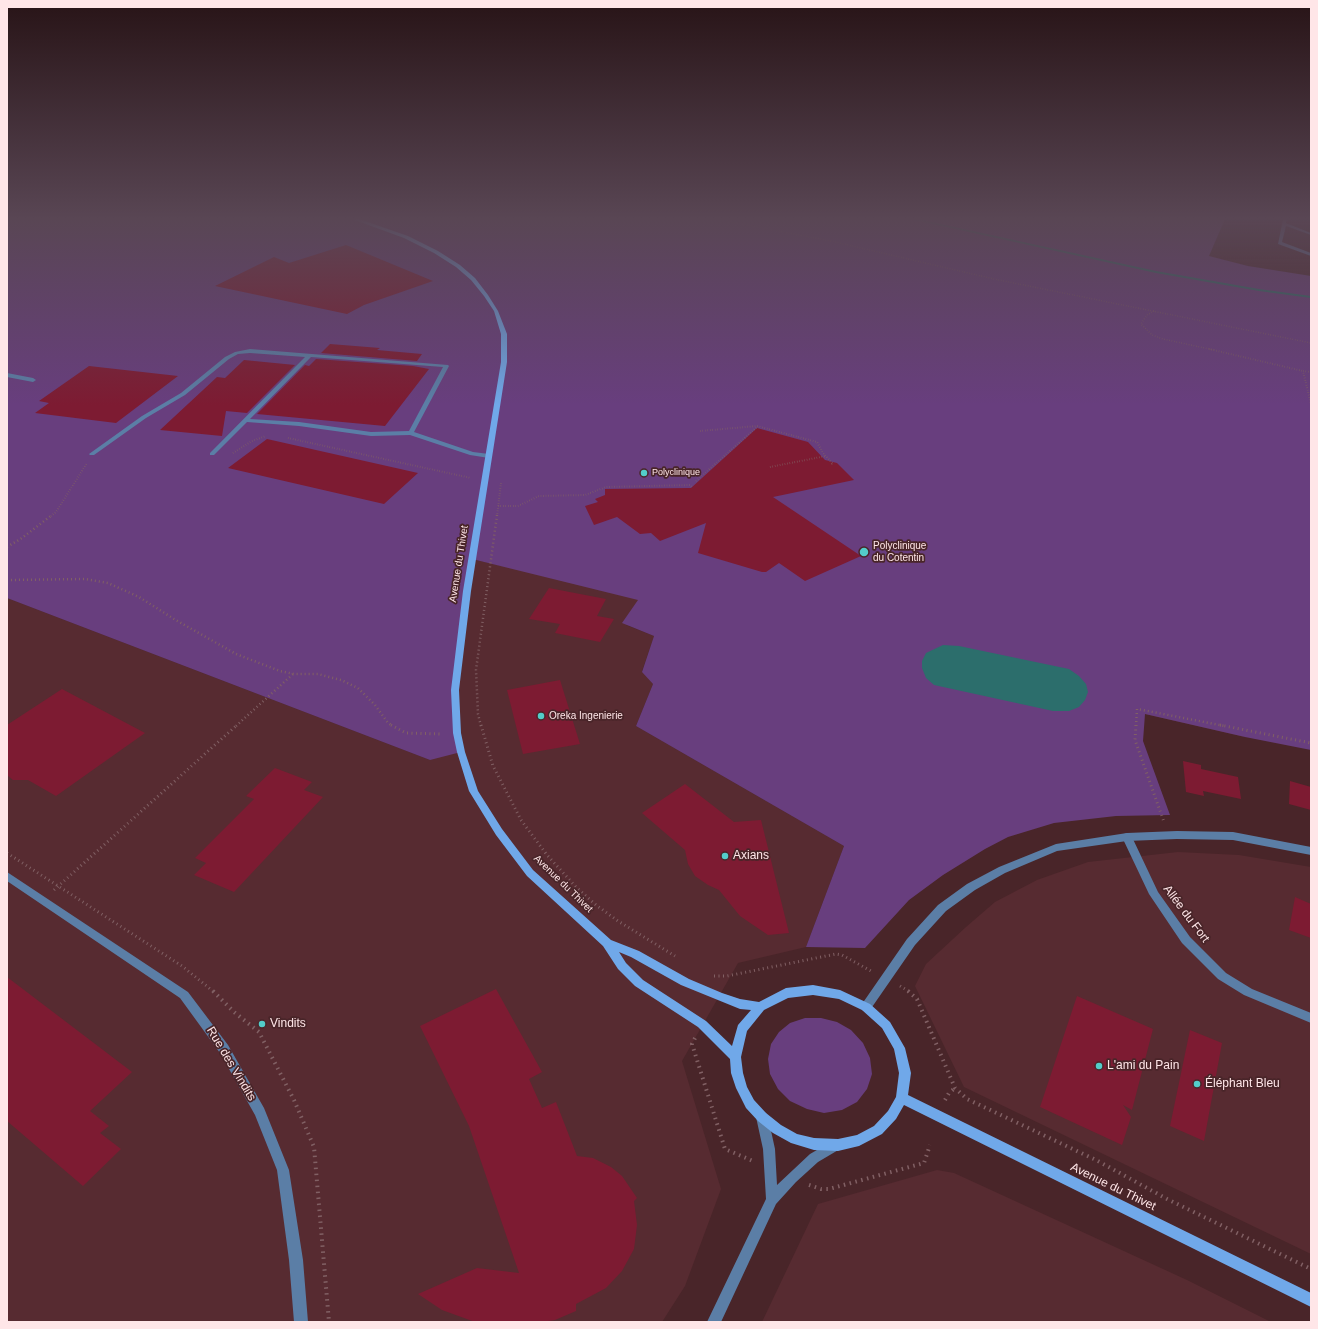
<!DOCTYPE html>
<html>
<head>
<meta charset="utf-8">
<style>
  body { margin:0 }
  #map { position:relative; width:1318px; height:1329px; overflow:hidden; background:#492529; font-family:Arial,sans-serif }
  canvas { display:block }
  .frame { position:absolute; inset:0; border:8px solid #ffe6e8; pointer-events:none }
</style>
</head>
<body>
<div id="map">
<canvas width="1318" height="1329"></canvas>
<div class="frame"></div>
</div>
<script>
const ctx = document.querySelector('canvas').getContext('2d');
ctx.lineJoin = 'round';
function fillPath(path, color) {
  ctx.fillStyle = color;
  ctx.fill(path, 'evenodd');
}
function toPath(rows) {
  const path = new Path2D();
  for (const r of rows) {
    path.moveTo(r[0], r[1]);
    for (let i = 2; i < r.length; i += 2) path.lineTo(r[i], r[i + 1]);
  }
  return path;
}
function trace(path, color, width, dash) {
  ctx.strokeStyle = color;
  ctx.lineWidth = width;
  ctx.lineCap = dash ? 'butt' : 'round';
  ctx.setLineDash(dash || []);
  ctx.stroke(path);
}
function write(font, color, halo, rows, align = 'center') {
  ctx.font = font + ' Arial,sans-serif';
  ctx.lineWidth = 3.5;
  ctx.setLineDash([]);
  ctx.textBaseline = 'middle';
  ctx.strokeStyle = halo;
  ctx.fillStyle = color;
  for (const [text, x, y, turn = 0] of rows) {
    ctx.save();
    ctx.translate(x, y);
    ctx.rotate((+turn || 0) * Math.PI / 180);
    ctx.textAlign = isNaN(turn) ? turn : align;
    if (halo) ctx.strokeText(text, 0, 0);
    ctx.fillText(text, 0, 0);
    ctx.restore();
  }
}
const built = toPath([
  [519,459,1245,737,1145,714,626,625,654,636,642,671,653,684,636,726,844,846,806,947,738,963,682,1061,721,1189,685,1286,662,1322,7,1322,7,598,430,760,455,690,472,559,502,566],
  [1178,852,1239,855,1311,867,1311,1254,964,1087,915,986,926,964,966,927,995,902,1037,880,1088,862],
  [937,1170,954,1173,1187,1280,1271,1322,762,1322,818,1204]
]);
const green = toPath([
  [7,219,1225,219,1209,256,1248,266,1311,276,1311,750,1245,737,1145,714,1143,741,1170,815,1116,816,1054,823,1008,837,985,849,943,875,909,900,865,948,806,947,844,846,636,726,653,684,642,672,654,636,622,623,638,600,472,559,455,690,461,752,430,760,7,598],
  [805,1018,821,1018,837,1022,851,1030,863,1043,870,1058,872,1074,867,1089,857,1102,842,1110,824,1113,807,1109,790,1101,778,1089,770,1074,768,1059,771,1044,779,1032,790,1023]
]);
const water = toPath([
  [943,645,959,646,1069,669,1079,676,1086,684,1088,692,1085,700,1079,707,1069,711,1053,711,934,685,926,678,922,668,922,661,926,653]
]);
const stream = toPath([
  [910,219,918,219,1156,271,1259,289,1311,296,1311,298,1259,291,1156,273,910,219]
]);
const building = toPath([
  [346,245,433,281,364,305,347,314,215,286,274,257,289,263],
  [330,344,380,348,377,350,422,354,417,361,321,353],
  [316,359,413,366,429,369,385,426,257,414,305,365,309,366],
  [244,360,295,365,247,413,226,411,222,436,160,430,217,377,225,378],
  [89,366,178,376,116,423,35,413,49,403,39,401],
  [757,428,808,442,825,460,837,463,854,480,773,497,861,556,805,581,779,563,766,572,762,572,698,553,706,523,660,541,651,533,640,534,617,517,594,525,585,506,598,502,595,499,605,495,605,489,691,488],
  [267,439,418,473,384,504,228,468],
  [549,588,606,599,597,616,614,619,600,642,555,633,560,624,529,619],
  [560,680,580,744,523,754,507,690],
  [62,689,145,733,56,796,28,780,13,780,7,775,7,725],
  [1183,761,1201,765,1201,769,1238,777,1241,799,1203,791,1204,796,1186,792],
  [275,768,312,782,304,790,323,797,234,892,194,875,206,863,195,858,254,799,246,796],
  [1290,781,1311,787,1311,810,1289,804],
  [685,784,734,822,761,820,789,933,768,935,740,916,719,890,708,885,695,876,688,864,685,850,642,813],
  [1295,897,1311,904,1311,938,1289,930],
  [7,977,132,1072,90,1111,109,1126,100,1133,121,1149,83,1186,7,1121],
  [496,989,542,1072,529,1079,542,1108,556,1102,577,1156,593,1158,611,1167,622,1176,637,1198,634,1201,637,1225,634,1249,622,1271,606,1288,576,1304,576,1311,555,1320,542,1322,475,1322,442,1310,418,1294,477,1268,519,1273,469,1126,420,1026],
  [1077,996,1153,1029,1132,1110,1123,1105,1131,1117,1122,1145,1040,1107],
  [1190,1030,1222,1043,1204,1141,1170,1126]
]);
const pathFar4 = toPath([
  [715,219,831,241,994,279,1311,343],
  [1154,311,1147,315,1141,324,1152,335,1163,339,1214,350]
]);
const pathFar3 = toPath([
  [1209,349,1303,371],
  [1311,372,1303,371,1311,404],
  [700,431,757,426,817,442,823,453,833,464,830,464],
  [288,438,471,478],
  [233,453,252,441,266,436],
  [770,467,826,456],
  [696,481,757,427],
  [498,506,518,506,539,496,585,495,606,487,690,485,692,487],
  [51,516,56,512,87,463],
  [497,516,501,483]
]);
const pathFar2 = toPath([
  [7,547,22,538,52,515],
  [7,580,85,579,108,583,139,597,174,619,236,654,280,671,294,674,318,674,341,680,358,688,375,705,388,723,393,726],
  [236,726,293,674],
  [481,726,478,714,476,670,497,515],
  [1136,726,1137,709,1225,726]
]);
const pathFar1 = toPath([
  [391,725,406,733,442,734],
  [481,725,493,766,521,820,547,855,576,887,596,905,618,921,675,956],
  [1136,725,1135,740,1164,822],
  [1220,725,1311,743],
  [7,853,182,966,214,992],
  [54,890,237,725],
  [714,976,727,976,836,954,842,955,871,971],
  [900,986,910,992]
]);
const path = toPath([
  [213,991,234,1012,259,1032,294,1100,314,1147,329,1322],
  [908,991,917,999,955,1088,967,1099,1096,1160,1167,1199,1311,1269],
  [695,1038,692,1044,725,1149,753,1161],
  [945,1100,949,1093,955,1088],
  [809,1185,821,1189,829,1189,924,1163,930,1145]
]);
const service = toPath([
  [250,349,448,365,449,366,414,432,473,452,489,454,492,456,489,458,470,455,410,435,371,436,299,426,247,422,214,455,210,455,210,453,305,357,250,353,238,354,229,359,185,395,146,418,94,455,90,455,89,454,142,416,181,393,225,357,235,352,250,349],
  [311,357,443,367,409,431,371,432,299,422,250,419,311,357],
  [7,373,33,378,36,380,33,382,7,377,7,373],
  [1127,833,1130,834,1132,837,1158,892,1190,937,1226,973,1252,989,1311,1013,1311,1023,1244,995,1218,979,1182,943,1149,894,1122,837,1124,834,1127,833]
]);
const minor = toPath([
  [1283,219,1287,219,1286,223,1311,233,1311,235,1286,226,1282,242,1311,253,1311,256,1278,244,1283,219],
  [1177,831,1233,832,1311,847,1311,855,1233,840,1177,839,1127,841,1057,851,1005,873,975,890,946,911,915,945,870,1010,866,1012,862,1010,861,1007,862,1004,907,939,938,905,967,884,999,867,1056,844,1127,833,1177,831],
  [7,872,188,992,228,1045,264,1108,289,1170,303,1260,308,1322,294,1322,289,1260,277,1170,255,1115,220,1053,180,998,7,881,7,872],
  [762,1111,766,1113,768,1117,775,1149,777,1185,810,1154,836,1139,840,1141,842,1145,840,1149,818,1162,796,1182,776,1204,721,1322,707,1322,766,1199,763,1149,756,1117,758,1113,762,1111]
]);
const secondary = toPath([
  [352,219,359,219,408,236,438,251,460,265,475,278,488,295,498,311,507,334,507,362,471,591,459,690,461,733,465,752,478,791,502,829,533,870,611,940,639,951,689,979,722,993,740,999,759,1002,786,988,813,985,840,990,870,1004,890,1022,905,1048,911,1073,908,1095,1311,1293,1311,1307,904,1105,896,1119,882,1134,859,1146,838,1151,814,1150,791,1143,773,1133,758,1121,746,1108,736,1088,731,1073,730,1059,698,1027,635,986,618,969,603,946,527,876,496,835,469,791,457,752,453,733,451,690,463,591,501,362,501,334,494,311,484,296,471,280,456,267,434,253,404,238,352,219],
  [619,952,631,957,681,985,740,1009,751,1010,738,1025,732,1046,706,1021,643,980,626,963,619,952],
  [813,995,839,999,862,1010,882,1028,894,1049,899,1073,896,1097,888,1111,874,1126,857,1135,838,1139,814,1138,797,1134,781,1125,766,1113,754,1100,747,1087,743,1073,741,1057,747,1031,764,1010,788,998,813,995]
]);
const markers = [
  [644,473,4,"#53cdca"],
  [864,552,5,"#53cdca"],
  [541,716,4,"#53cdca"],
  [725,856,4,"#53cdca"],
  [262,1024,4,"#53cdca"],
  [1099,1066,4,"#53cdca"],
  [1197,1084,4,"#53cdca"]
];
const farPoinames = [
  ["Polyclinique",652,473]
];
const poiNames = [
  ["Polyclinique",873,546],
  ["du Cotentin",873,558],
  ["Oreka Ingenierie",549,716]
];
const streetNames = [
  ["Avenue du Thivet",459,564,-81],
  ["Avenue du Thivet",563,884,44]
];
const nearPoinames = [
  ["Axians",733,856],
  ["Vindits",270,1024],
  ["L'ami du Pain",1107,1066],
  ["Éléphant Bleu",1205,1084]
];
const nearStreetnames = [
  ["Allée du Fort",1186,914,53],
  ["Rue des Vindits",231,1064,59],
  ["Avenue du Thivet",1113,1187,26]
];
fillPath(built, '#572b31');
fillPath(green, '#683e7e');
fillPath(water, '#2c6e6c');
fillPath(stream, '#2c6e6c');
fillPath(building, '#7d1b32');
trace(pathFar4, '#816064', 1.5, [0.5, 2]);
trace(pathFar3, '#816064', 2, [0.5, 2]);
trace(pathFar2, '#816064', 2.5, [1, 3]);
trace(pathFar1, '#816064', 3, [1, 3.5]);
trace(path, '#816064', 4, [1.5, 4.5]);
fillPath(service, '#5b7ea6');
fillPath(minor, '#5b7ea6');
fillPath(secondary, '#70a8e9');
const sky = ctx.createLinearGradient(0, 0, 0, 405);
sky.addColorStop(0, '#281417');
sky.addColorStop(0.54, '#594654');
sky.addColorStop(1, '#59465400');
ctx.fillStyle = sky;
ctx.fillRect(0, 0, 1318, 405);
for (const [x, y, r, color] of markers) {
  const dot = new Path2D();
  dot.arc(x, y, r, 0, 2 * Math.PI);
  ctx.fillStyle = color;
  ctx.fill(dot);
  trace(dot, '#492529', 1.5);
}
write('9px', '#ffe6e8', '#492529', farPoinames, 'left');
write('10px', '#ffe6e8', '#492529', poiNames, 'left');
write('10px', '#ffe6e8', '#492529', streetNames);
write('12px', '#ffe6e8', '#492529', nearPoinames, 'left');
write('12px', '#ffe6e8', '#492529', nearStreetnames);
</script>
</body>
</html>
